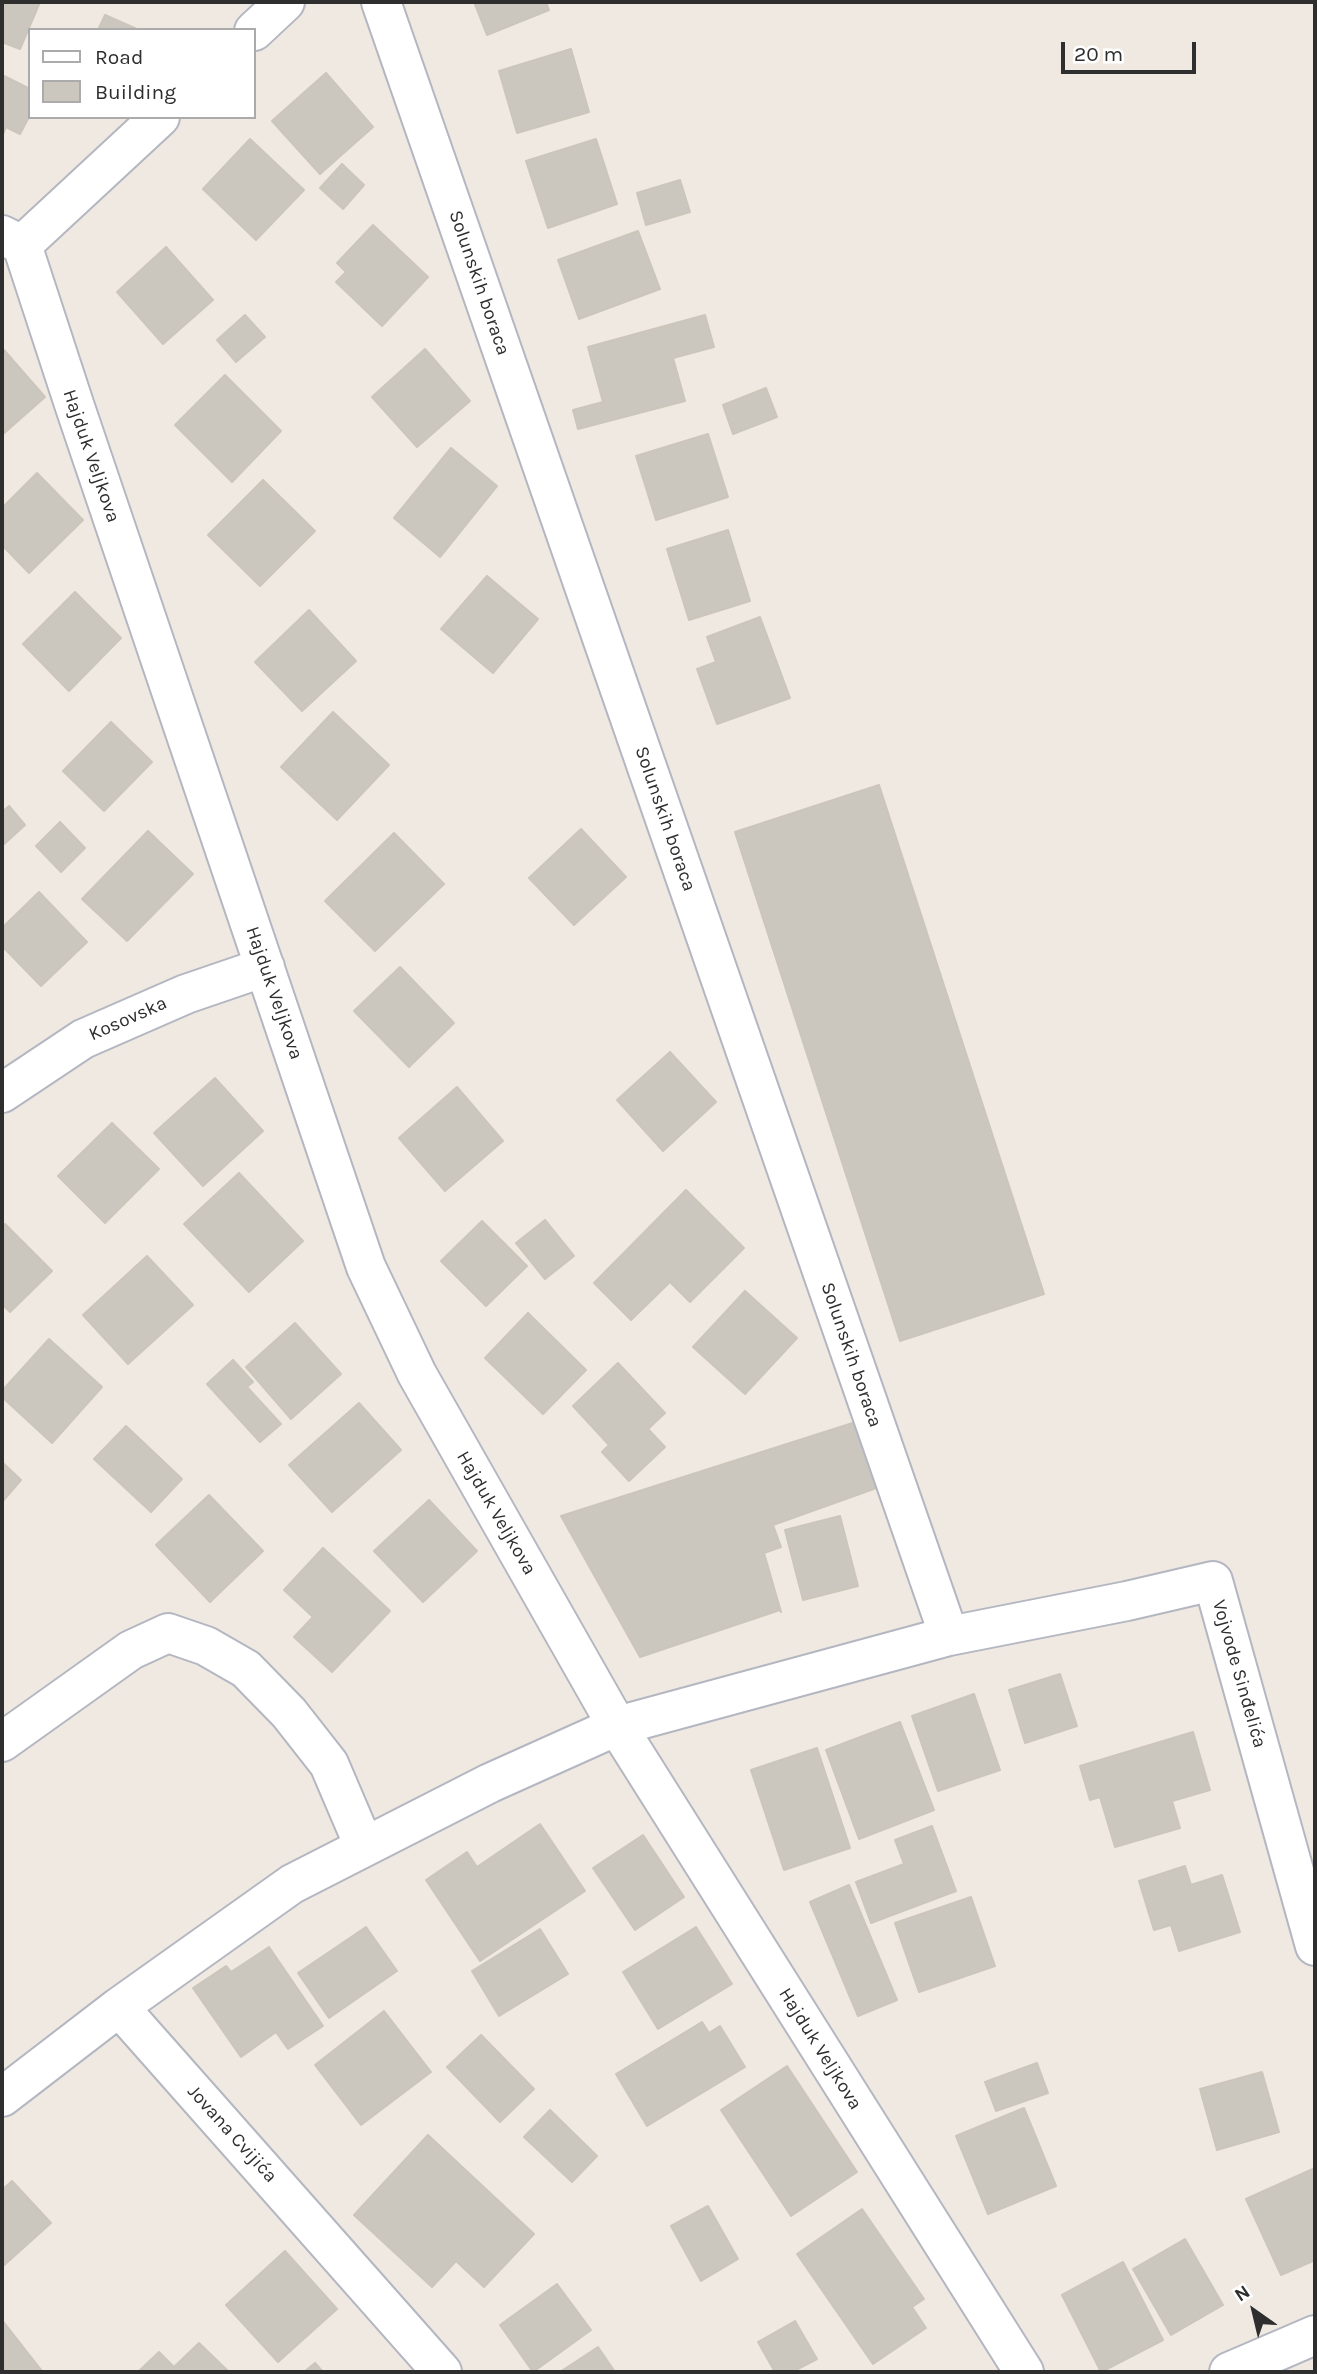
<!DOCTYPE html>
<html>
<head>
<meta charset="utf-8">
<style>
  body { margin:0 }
  #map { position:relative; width:1317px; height:2374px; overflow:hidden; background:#efe9e1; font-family:Karla,sans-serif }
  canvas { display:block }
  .frame { position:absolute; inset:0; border:4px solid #2e2e2e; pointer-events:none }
  .legend { position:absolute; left:28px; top:28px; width:228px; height:91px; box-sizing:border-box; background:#fff; border:2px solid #ababab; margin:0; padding:9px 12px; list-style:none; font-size:21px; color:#2e2e2e }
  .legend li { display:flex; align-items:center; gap:14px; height:35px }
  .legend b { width:35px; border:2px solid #ababab }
  .north { position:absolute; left:1219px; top:2276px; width:70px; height:70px; -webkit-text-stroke:5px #fff; paint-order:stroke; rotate:326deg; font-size:19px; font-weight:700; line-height:28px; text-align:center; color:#2e2e2e }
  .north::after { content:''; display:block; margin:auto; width:24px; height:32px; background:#2e2e2e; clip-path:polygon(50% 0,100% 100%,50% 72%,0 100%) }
  .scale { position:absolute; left:1061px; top:42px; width:135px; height:32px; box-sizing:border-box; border:4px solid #2e2e2e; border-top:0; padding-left:9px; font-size:21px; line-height:24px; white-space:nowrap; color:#2e2e2e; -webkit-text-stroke:5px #fff; paint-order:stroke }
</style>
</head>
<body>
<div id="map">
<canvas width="1317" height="2374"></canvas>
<div class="frame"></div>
<ul class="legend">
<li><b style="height:9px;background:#fff"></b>Road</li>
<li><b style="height:19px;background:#cbc7bf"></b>Building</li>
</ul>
<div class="north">N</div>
<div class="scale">20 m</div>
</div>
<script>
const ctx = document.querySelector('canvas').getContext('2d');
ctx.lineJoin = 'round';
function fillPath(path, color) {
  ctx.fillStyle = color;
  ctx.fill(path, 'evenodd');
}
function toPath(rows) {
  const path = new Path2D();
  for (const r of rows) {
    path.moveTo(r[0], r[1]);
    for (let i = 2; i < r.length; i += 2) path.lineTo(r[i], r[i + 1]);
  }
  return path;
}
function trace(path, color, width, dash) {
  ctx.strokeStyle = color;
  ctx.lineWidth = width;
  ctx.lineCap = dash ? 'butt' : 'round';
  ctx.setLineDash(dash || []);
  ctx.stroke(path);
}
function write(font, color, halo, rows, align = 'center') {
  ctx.font = font + ' Karla,sans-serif';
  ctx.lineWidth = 5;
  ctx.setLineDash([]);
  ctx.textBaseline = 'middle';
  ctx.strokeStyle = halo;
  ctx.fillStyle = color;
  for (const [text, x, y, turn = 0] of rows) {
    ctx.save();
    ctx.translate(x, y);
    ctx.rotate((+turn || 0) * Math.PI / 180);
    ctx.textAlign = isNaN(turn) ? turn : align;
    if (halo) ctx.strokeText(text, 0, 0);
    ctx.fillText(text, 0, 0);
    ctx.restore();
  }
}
const building = toPath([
  [2,2,40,2,20,49,2,42,2,2],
  [474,2,546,2,549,10,487,35,474,2],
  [105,15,139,30,98,30,105,15],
  [571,49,589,112,517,133,499,71,571,49],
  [326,73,373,127,320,174,272,121,326,73],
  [2,75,30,89,30,115,20,134,6,127,2,137,2,75],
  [250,139,304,190,256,240,203,189,250,139],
  [596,139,617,204,548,228,526,161,596,139],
  [342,164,364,185,343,209,320,188,342,164],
  [680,180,690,212,646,225,637,193,680,180],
  [373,225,428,277,382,326,336,282,346,272,337,263,373,225],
  [638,231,660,289,579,319,558,260,638,231],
  [166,247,213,300,163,344,117,292,166,247],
  [245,315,265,337,236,362,217,340,245,315],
  [705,315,714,347,673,358,685,401,578,429,573,410,603,402,588,347,705,315],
  [425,349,470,401,417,447,372,397,425,349],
  [4,350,45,397,2,435,2,353,4,350],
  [225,375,281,431,232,482,175,425,225,375],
  [766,388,777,417,733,434,723,405,766,388],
  [708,434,728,497,656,520,636,456,708,434],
  [451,448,497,486,440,557,394,518,451,448],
  [37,473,83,520,29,573,2,545,2,508,37,473],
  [263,480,315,531,260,586,208,535,263,480],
  [728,530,750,601,689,620,667,549,728,530],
  [487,576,538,619,493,673,441,629,487,576],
  [75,592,121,638,69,691,23,644,75,592],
  [309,610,356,661,302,711,255,662,309,610],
  [760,617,790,698,717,724,697,669,716,662,707,637,760,617],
  [333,712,389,765,337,820,281,767,333,712],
  [111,722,152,762,104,811,63,771,111,722],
  [879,785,1044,1294,900,1341,735,832,879,785],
  [9,806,25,825,2,846,2,812,9,806],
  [60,822,85,848,61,872,36,846,60,822],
  [581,829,626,877,574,925,529,878,581,829],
  [148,831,193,874,127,941,82,899,148,831],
  [394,833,444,884,375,951,325,901,394,833],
  [39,892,87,942,41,986,2,946,2,928,39,892],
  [400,967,454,1023,409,1067,354,1011,400,967],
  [670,1052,716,1102,663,1151,617,1100,670,1052],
  [215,1078,263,1131,203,1186,154,1133,215,1078],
  [457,1087,503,1141,445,1191,399,1138,457,1087],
  [112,1123,159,1169,105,1223,58,1176,112,1123],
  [239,1173,303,1241,249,1292,184,1224,239,1173],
  [686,1190,744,1248,690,1302,670,1282,631,1320,594,1283,686,1190],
  [545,1220,574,1256,545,1279,516,1243,545,1220],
  [482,1221,527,1266,486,1306,441,1261,482,1221],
  [5,1224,52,1271,10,1312,2,1304,2,1228,5,1224],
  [147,1256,193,1305,128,1364,83,1315,147,1256],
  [745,1291,797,1338,745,1394,693,1347,745,1291],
  [528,1313,586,1370,543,1414,485,1358,528,1313],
  [295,1323,341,1374,291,1419,246,1367,295,1323],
  [49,1339,102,1387,52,1443,2,1397,2,1391,49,1339],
  [233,1360,253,1382,247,1387,281,1424,260,1442,207,1384,233,1360],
  [618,1363,665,1413,648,1429,665,1447,629,1481,602,1452,609,1445,573,1406,618,1363],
  [359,1403,401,1450,332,1512,289,1465,359,1403],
  [859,1421,882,1486,773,1525,781,1547,764,1553,781,1612,780,1610,640,1657,561,1516,859,1421],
  [126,1426,182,1479,151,1512,94,1459,126,1426],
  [2,1462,21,1480,2,1502,2,1462],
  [209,1495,263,1551,210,1602,156,1545,209,1495],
  [429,1500,477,1551,423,1602,374,1551,429,1500],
  [840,1516,858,1586,803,1600,785,1530,840,1516],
  [323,1548,390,1611,332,1672,294,1637,313,1617,284,1590,323,1548],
  [1060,1674,1077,1726,1025,1743,1009,1690,1060,1674],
  [974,1694,1000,1770,938,1791,912,1716,974,1694],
  [900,1722,934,1810,859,1839,826,1750,900,1722],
  [1193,1732,1210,1790,1172,1801,1180,1828,1115,1847,1100,1797,1090,1800,1080,1766,1193,1732],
  [817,1748,850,1848,784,1870,751,1770,817,1748],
  [540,1824,585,1891,480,1961,426,1880,467,1852,477,1867,540,1824],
  [932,1826,956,1891,871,1923,856,1882,904,1864,895,1840,932,1826],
  [643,1835,684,1897,635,1930,593,1868,643,1835],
  [1185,1866,1191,1885,1222,1875,1240,1932,1179,1951,1171,1925,1154,1930,1139,1881,1185,1866],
  [849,1885,897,2000,858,2016,810,1902,849,1885],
  [971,1897,995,1966,919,1992,895,1923,971,1897],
  [366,1927,397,1971,329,2018,298,1973,366,1927],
  [696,1927,732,1984,658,2029,623,1972,696,1927],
  [540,1929,568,1974,499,2016,472,1971,540,1929],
  [269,1947,323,2026,288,2049,276,2032,241,2057,193,1988,226,1966,231,1972,269,1947],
  [384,2011,431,2072,361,2125,315,2065,384,2011],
  [702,2022,709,2033,720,2026,745,2067,647,2126,616,2074,702,2022],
  [481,2035,534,2089,500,2122,447,2067,481,2035],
  [1037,2063,1048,2093,996,2111,985,2082,1037,2063],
  [787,2066,857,2172,791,2216,721,2110,787,2066],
  [1262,2072,1279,2132,1217,2150,1200,2089,1262,2072],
  [1024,2108,1056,2186,988,2214,956,2136,1024,2108],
  [550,2110,597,2156,572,2182,524,2137,550,2110],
  [428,2135,534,2234,484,2287,456,2261,432,2287,354,2215,428,2135],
  [1315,2168,1315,2260,1281,2275,1246,2199,1315,2168],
  [12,2181,51,2223,2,2267,2,2190,12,2181],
  [708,2206,738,2259,701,2281,671,2226,708,2206],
  [862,2209,924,2299,912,2307,926,2328,873,2364,797,2254,862,2209],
  [1185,2239,1223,2305,1171,2335,1133,2269,1185,2239],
  [285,2251,337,2309,278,2362,226,2305,285,2251],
  [1123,2262,1163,2340,1101,2372,1062,2295,1123,2262],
  [557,2284,591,2330,533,2372,500,2325,557,2284],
  [2,2320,42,2371,41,2372,2,2372,2,2320],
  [795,2321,817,2359,792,2372,775,2372,758,2342,795,2321],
  [199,2343,229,2372,138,2372,159,2352,174,2367,199,2343],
  [598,2347,615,2372,560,2372,598,2347],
  [315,2363,323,2372,304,2372,315,2363]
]);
const minor = toPath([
  [381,2,949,1636],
  [254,31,285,2],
  [2,235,22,245,74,404,366,1267,417,1374,617,1726,1024,2372],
  [22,245,160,117],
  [2,1093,83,1039,186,994,265,967],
  [2,1742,131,1650,168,1633,206,1646,246,1669,289,1713,329,1764,364,1846],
  [119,2007,292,1884,490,1783,617,1726,949,1636,1127,1601,1213,1581,1315,1946],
  [2,2097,119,2007,442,2372],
  [1229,2372,1315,2335]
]);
const streetNames = [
  ["Solunskih boraca",479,283,71],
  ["Hajduk Veljkova",91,456,71],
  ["Solunskih boraca",665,819,71],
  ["Hajduk Veljkova",274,993,71],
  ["Kosovska",128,1019,-24],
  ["Solunskih boraca",851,1355,71],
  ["Hajduk Veljkova",496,1513,60],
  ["Vojvode Sinđelića",1239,1674,74],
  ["Hajduk Veljkova",820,2049,58],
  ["Jovana Cvijića",232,2134,48]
];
fillPath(building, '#cbc7bf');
trace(building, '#cbc5ba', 2);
trace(minor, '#b4b7c1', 42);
trace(minor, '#fff', 38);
write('19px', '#2e2e2e', '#fff', streetNames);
</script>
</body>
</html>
